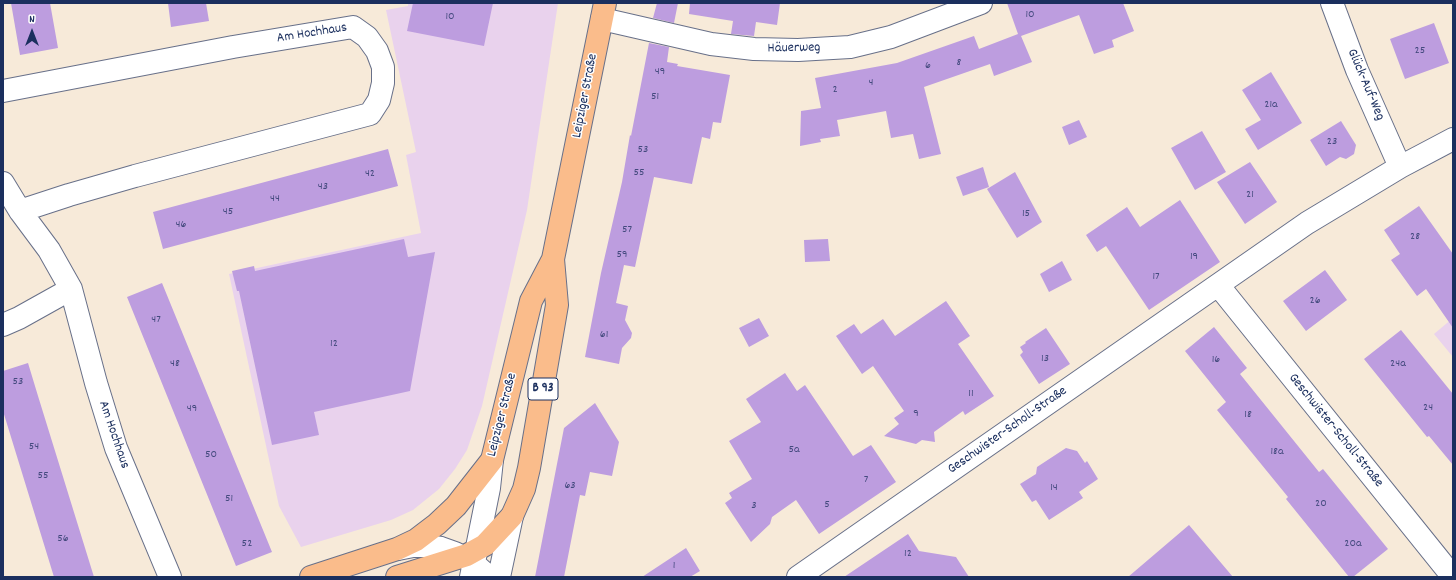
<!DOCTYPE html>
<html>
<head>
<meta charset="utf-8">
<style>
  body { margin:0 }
  #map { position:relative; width:1456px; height:580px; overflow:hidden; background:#f7ead9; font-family:Dekko,sans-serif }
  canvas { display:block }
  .frame { position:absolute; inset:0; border:4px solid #1b2f5e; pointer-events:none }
  .north { position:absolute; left:12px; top:12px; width:40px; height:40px; -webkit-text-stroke:3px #fff; paint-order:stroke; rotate:0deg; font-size:11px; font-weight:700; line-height:16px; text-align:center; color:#1b2f5e }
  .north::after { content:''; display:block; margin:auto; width:14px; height:18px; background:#1b2f5e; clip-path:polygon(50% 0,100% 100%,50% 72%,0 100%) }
</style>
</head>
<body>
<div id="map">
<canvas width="1456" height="580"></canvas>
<div class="frame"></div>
<div class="north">N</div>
</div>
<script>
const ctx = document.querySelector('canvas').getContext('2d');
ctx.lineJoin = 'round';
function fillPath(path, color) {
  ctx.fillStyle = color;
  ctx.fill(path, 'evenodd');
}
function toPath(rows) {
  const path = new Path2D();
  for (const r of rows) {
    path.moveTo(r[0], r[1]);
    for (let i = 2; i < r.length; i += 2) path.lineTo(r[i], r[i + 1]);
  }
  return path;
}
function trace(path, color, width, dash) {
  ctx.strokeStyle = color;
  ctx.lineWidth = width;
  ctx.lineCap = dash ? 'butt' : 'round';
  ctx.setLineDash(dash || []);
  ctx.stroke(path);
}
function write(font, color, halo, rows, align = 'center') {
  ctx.font = font + ' Dekko,sans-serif';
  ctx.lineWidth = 3;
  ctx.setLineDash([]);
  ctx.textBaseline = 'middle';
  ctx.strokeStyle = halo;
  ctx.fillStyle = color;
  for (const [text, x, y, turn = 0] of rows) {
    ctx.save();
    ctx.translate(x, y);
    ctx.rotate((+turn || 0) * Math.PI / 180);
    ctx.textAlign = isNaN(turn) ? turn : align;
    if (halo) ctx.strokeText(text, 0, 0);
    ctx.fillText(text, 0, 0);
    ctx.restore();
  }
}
const built = toPath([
  [408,3,558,3,527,210,482,406,467,450,455,469,439,489,413,510,391,520,301,547,279,506,229,274,421,233,406,155,416,152,386,10,408,6],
  [1453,318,1453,357,1434,334]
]);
const building = toPath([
  [11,3,50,3,58,48,20,55],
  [168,3,206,3,209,21,171,27],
  [413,3,493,3,484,46,407,31],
  [657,3,678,3,674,23,653,18],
  [690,3,780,3,777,25,756,22,754,36,731,34,733,21,689,14],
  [1007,3,1123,3,1134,31,1112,40,1114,47,1094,54,1079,15,1021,36,1032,62,994,76,990,64,924,87,941,154,919,159,913,134,891,138,886,111,837,120,840,136,820,139,821,142,800,146,801,111,821,108,815,78,897,63,974,36,979,49,1018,34],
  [1434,23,1449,63,1405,79,1390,39],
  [649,43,669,47,667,62,678,64,677,66,730,75,721,123,713,122,710,139,702,137,692,184,654,177,635,267,624,265,616,303,628,306,625,320,632,333,631,338,622,348,619,364,585,357,601,273,622,182,630,135,631,136],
  [1271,72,1302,123,1258,150,1245,129,1261,120,1242,90],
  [1079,120,1087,137,1069,145,1062,127],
  [1341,121,1356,145,1354,154,1346,159,1340,157,1326,166,1310,140],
  [1202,131,1226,172,1195,190,1171,148],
  [388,149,398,186,163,249,153,212],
  [1250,162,1277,202,1245,224,1217,182],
  [983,167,989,187,963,196,956,177],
  [1015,172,1042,222,1017,238,987,189],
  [1180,200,1220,262,1149,310,1106,246,1097,252,1086,235,1127,207,1140,227],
  [1419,206,1453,254,1453,328,1426,289,1417,296,1391,260,1400,254,1384,230],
  [404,239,408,257,435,252,410,391,314,412,319,435,272,445,239,291,237,291,232,271,254,266,255,271],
  [828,239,830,261,805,262,804,240],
  [1062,261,1072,280,1049,292,1040,274],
  [1325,270,1347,300,1306,331,1283,301],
  [162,283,272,552,236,566,127,297],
  [946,301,970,336,958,344,994,396,965,415,963,411,934,432,935,442,922,440,916,444,884,436,899,424,894,418,904,411,873,366,862,374,836,336,854,324,861,334,883,319,895,336],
  [759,318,769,336,749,347,739,328],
  [1214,327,1247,368,1240,374,1319,472,1323,469,1388,549,1353,577,1349,577,1286,499,1288,497,1217,410,1226,402,1185,351],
  [1046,328,1070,364,1039,384,1020,355,1023,352,1020,347,1026,343,1025,342],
  [1401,330,1453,394,1453,465,1429,436,1427,437,1364,359],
  [28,363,38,396,94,577,54,577,3,411,3,371],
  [785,373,797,391,805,385,853,456,871,445,896,482,819,534,796,500,772,517,770,524,751,542,725,503,732,498,729,493,752,479,729,441,761,422,746,399],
  [595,403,619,442,612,476,590,472,585,496,580,495,564,577,535,577,564,428],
  [1066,448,1077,451,1085,463,1087,461,1098,479,1079,492,1083,498,1049,520,1036,500,1032,502,1020,484,1036,474,1037,467],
  [1189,525,1233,577,1128,577],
  [908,534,919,551,956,557,969,577,844,577],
  [686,548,700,571,690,577,642,577]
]);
const minor = toPath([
  [1332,3,1357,70,1400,167],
  [602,19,711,44,754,49,798,50,850,47,891,37,981,3],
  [3,91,233,47,353,27,367,37,377,51,383,67,383,83,379,100,370,114,135,176,69,195,20,211],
  [3,183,20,211,49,250,71,289,96,383,116,448,170,577],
  [1218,285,1453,577],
  [3,325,19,318,71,289],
  [798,577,1307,223,1400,167,1453,139]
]);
const tertiary = toPath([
  [398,549,413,546,427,546,441,548,455,553,471,561,489,577],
  [471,577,489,488,492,460],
  [499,577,512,516]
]);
const primary = toPath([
  [311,577,397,549,416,540,437,524,456,506,492,460,531,301,553,259,605,3],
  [397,577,467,555,485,545,512,516,524,489,529,468,557,305,553,259]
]);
const numberNames = [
  ["10",1030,15],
  ["10",450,17],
  ["25",1420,51],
  ["8",959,63],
  ["6",928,66],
  ["49",660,72],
  ["4",871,83],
  ["2",835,90],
  ["51",655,97],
  ["21a",1271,105],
  ["23",1332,142],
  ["53",643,150],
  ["55",639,173],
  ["42",370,174],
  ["43",323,187],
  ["21",1250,195],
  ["44",275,199],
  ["45",228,212],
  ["15",1026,214],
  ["46",181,225],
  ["57",627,230],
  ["28",1415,237],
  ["59",622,255],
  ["19",1194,257],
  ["17",1156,277],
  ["26",1315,301],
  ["47",156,320],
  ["61",604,335],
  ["12",334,344],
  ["13",1045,359],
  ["16",1216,360],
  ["48",175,364],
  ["24a",1398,364],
  ["53",18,382],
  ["11",971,394],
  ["24",1428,408],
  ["49",192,409],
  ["9",916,414],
  ["18",1248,415],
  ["54",34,447],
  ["5a",794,450],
  ["18a",1277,452],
  ["50",211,455],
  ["55",43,476],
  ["7",866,480],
  ["63",570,486],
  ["14",1054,488],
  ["51",229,499],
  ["20",1321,504],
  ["5",827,505],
  ["3",754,506],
  ["56",63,539],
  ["52",247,544],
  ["20a",1353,544],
  ["12",908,554],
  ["1",674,566]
];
const shields = [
  [543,389,30]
];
const shieldNames = [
  ["B 93",543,389]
];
const streetNames = [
  ["Am Hochhaus",312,34,-9],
  ["Häuerweg",794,49,-1],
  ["Glück-Auf-Weg",1365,85,67],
  ["Leipziger Straße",586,96,-79],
  ["Leipziger Straße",503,415,-76],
  ["Geschwister-Scholl-Straße",1008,431,-35],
  ["Geschwister-Scholl-Straße",1335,431,51],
  ["Am Hochhaus",113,435,71]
];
fillPath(built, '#e9d2ed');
fillPath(building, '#bd9ddf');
trace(minor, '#687089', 24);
trace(tertiary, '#687089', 24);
trace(primary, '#687089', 24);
trace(minor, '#fff', 22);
trace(tertiary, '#fff', 22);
trace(primary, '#fabc8b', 22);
write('12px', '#444a7e', null, numberNames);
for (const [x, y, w] of shields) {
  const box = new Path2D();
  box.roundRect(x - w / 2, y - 11, w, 22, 3);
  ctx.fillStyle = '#fff';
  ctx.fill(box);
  trace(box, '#1b2f5e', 1);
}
write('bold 13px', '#1b2f5e', null, shieldNames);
write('14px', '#1b2f5e', '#fff', streetNames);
</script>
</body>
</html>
